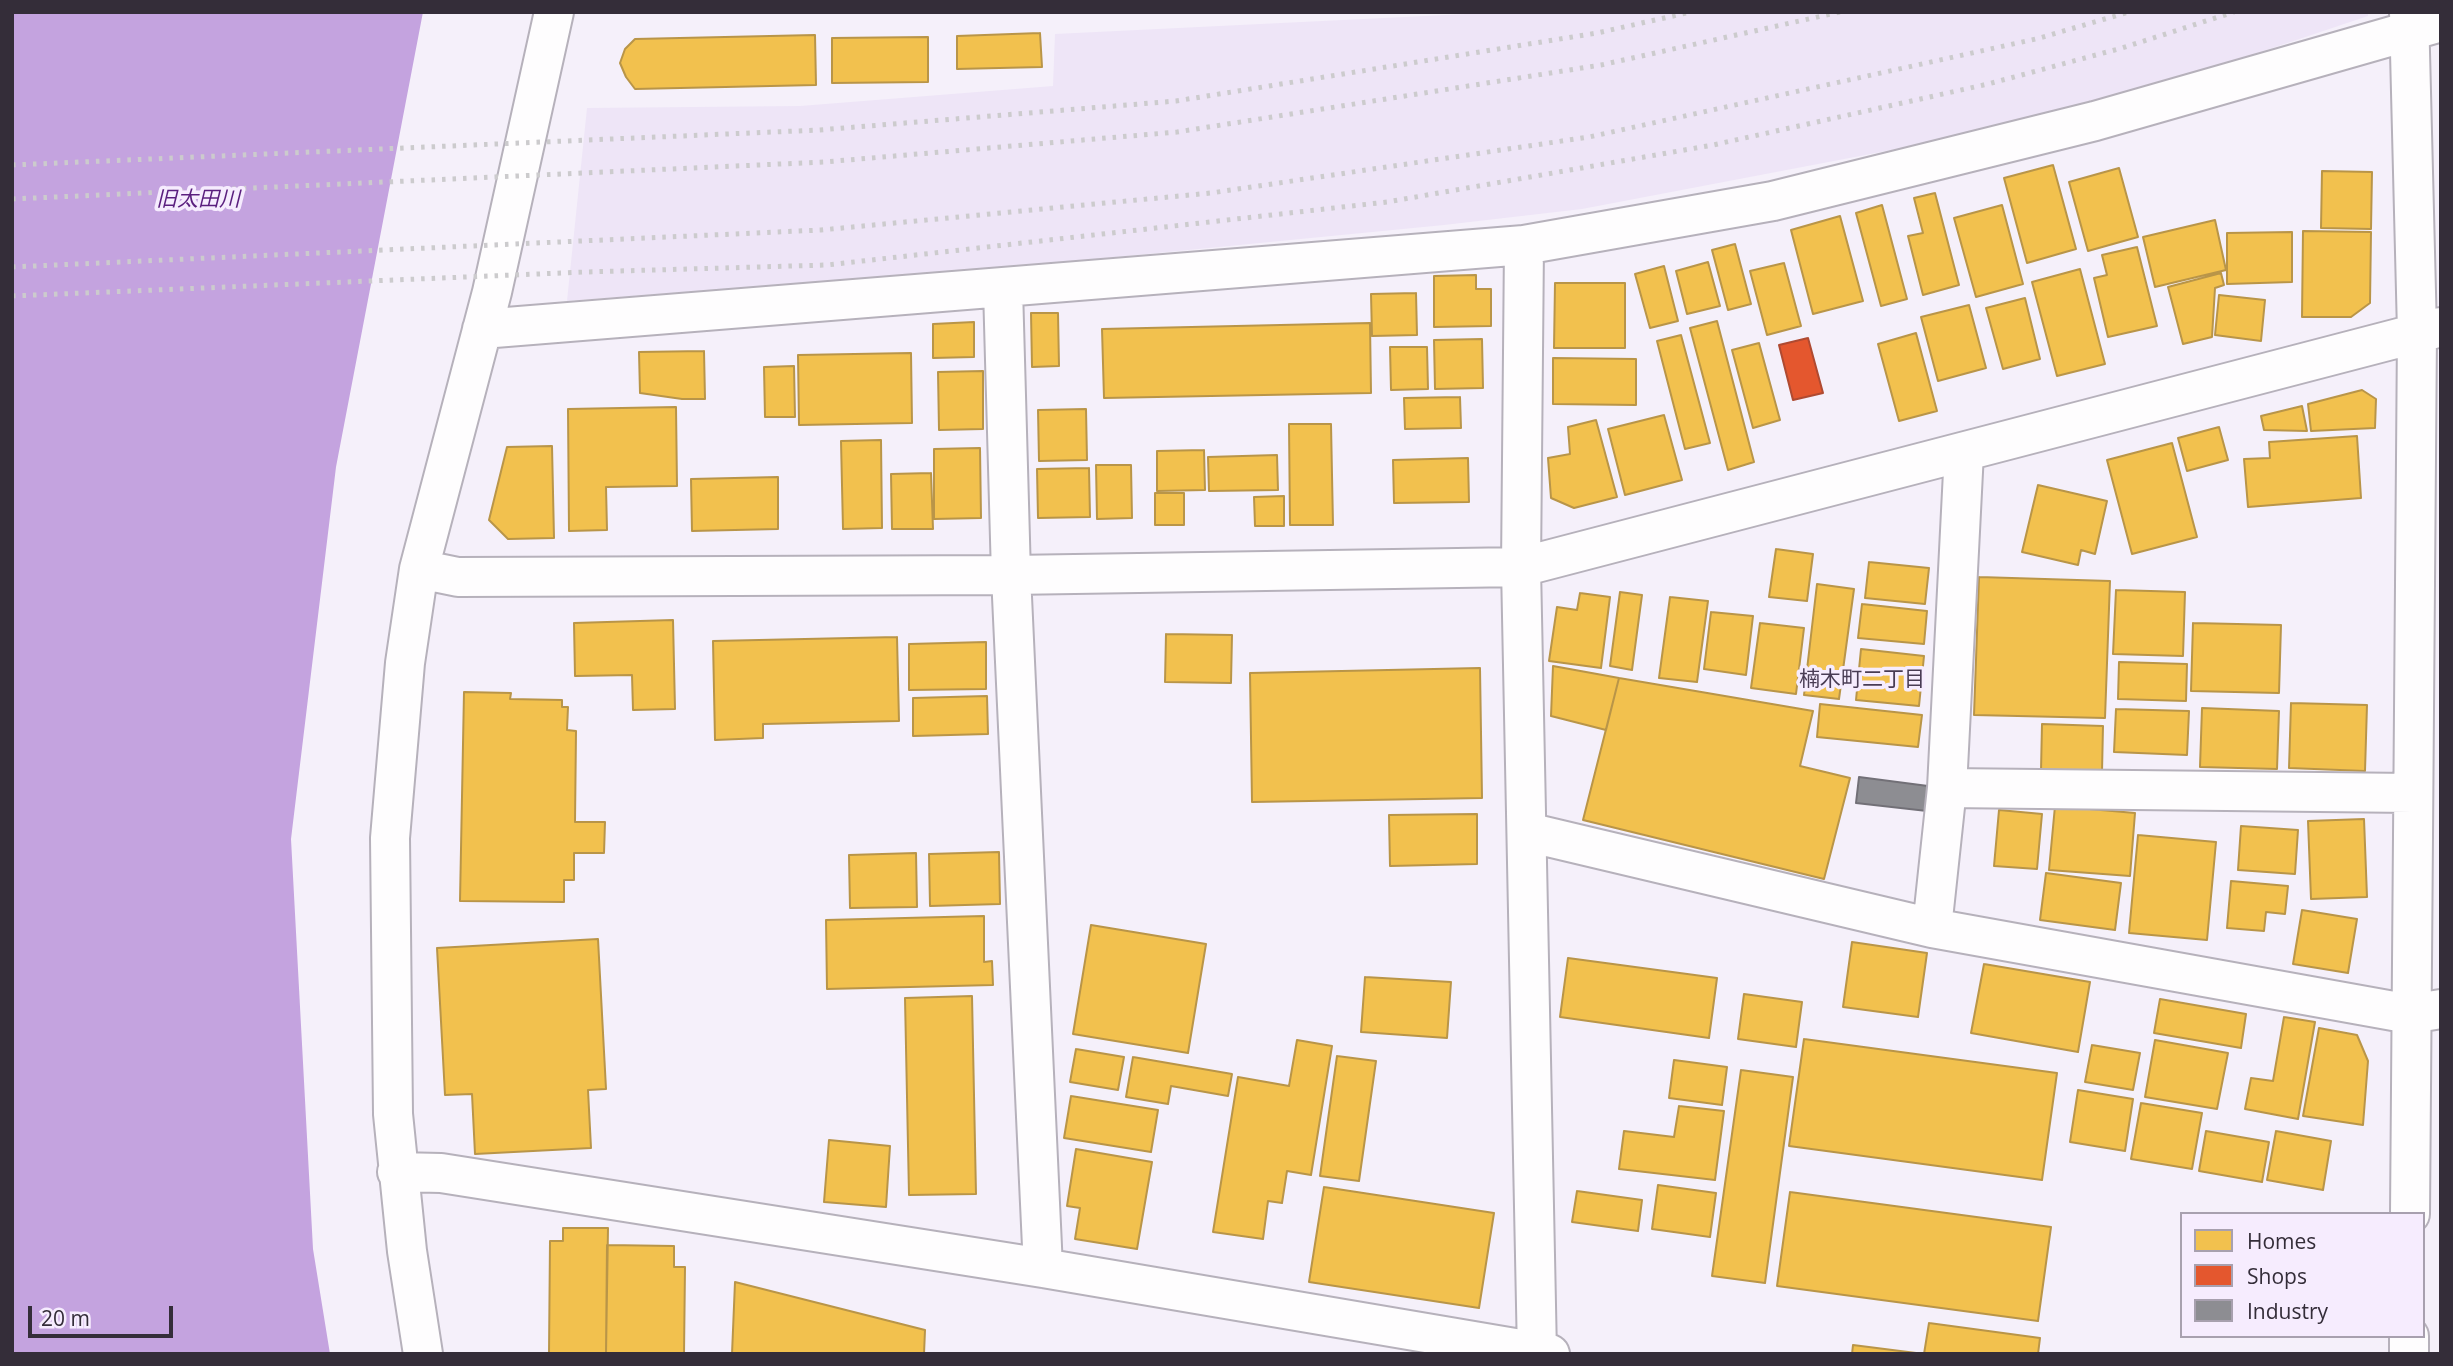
<!DOCTYPE html>
<html>
<head>
<meta charset="utf-8">
<style>
  body { margin:0 }
  #map { position:relative; width:2453px; height:1366px; overflow:hidden; background:#f5f0fa; font-family:"Open Sans",sans-serif }
  canvas { display:block }
  .frame { position:absolute; inset:0; border:14px solid #342d39; pointer-events:none }
  .legend { position:absolute; left:2180px; top:1212px; width:245px; height:126px; box-sizing:border-box; background:#f6ecfe; border:2px solid #a8a0af; margin:0; padding:9px 12px; list-style:none; font-size:21px; color:#342d39 }
  .legend li { display:flex; align-items:center; gap:14px; height:35px }
  .legend b { width:35px; border:2px solid #a8a0af }
  .scale { position:absolute; left:28px; top:1306px; width:145px; height:32px; box-sizing:border-box; border:4px solid #342d39; border-top:0; padding-left:9px; font-size:21px; line-height:24px; white-space:nowrap; color:#342d39; -webkit-text-stroke:5px #f6ecfe; paint-order:stroke }
</style>
</head>
<body>
<div id="map">
<canvas width="2453" height="1366"></canvas>
<div class="frame"></div>
<ul class="legend">
<li><b style="height:19px;background:#f2c14e"></b>Homes</li>
<li><b style="height:19px;background:#e4572e"></b>Shops</li>
<li><b style="height:19px;background:#8d8d92"></b>Industry</li>
</ul>
<div class="scale">20 m</div>
</div>
<script>
const ctx = document.querySelector('canvas').getContext('2d');
ctx.lineJoin = 'round';
function fillPath(path, color) {
  ctx.fillStyle = color;
  ctx.fill(path, 'evenodd');
}
function toPath(rows) {
  const path = new Path2D();
  for (const r of rows) {
    path.moveTo(r[0], r[1]);
    for (let i = 2; i < r.length; i += 2) path.lineTo(r[i], r[i + 1]);
  }
  return path;
}
function trace(path, color, width, dash) {
  ctx.strokeStyle = color;
  ctx.lineWidth = width;
  ctx.lineCap = dash ? 'butt' : 'round';
  ctx.setLineDash(dash || []);
  ctx.stroke(path);
}
function write(font, color, halo, rows, align = 'center') {
  ctx.font = font + ' "Open Sans","Noto Sans JP",sans-serif';
  ctx.lineWidth = 7;
  ctx.setLineDash([]);
  ctx.textBaseline = 'middle';
  ctx.strokeStyle = halo;
  ctx.fillStyle = color;
  for (const [text, x, y, turn = 0] of rows) {
    ctx.save();
    ctx.translate(x, y);
    ctx.rotate((+turn || 0) * Math.PI / 180);
    ctx.textAlign = isNaN(turn) ? turn : align;
    if (halo) ctx.strokeText(text, 0, 0);
    ctx.fillText(text, 0, 0);
    ctx.restore();
  }
}
const built = toPath([
  [1507,12,2368,12,2368,16,2189,76,1944,140,1582,209,1444,225,1004,268,567,301,587,108,800,106,1053,86,1055,34]
]);
const water = toPath([
  [12,12,423,12,336,467,291,839,313,1249,330,1354,12,1354]
]);
const homes = toPath([
  [1040,33,1042,67,957,69,957,36,1040,33],
  [815,35,816,85,635,89,626,77,620,63,625,49,635,39,815,35],
  [928,37,928,82,832,83,832,38,928,37],
  [2053,165,2076,249,2027,263,2004,178,2053,165],
  [2119,168,2138,237,2088,251,2069,182,2119,168],
  [2322,171,2372,172,2371,229,2321,228,2322,171],
  [1935,193,1959,285,1923,295,1908,236,1923,233,1914,198,1935,193],
  [1882,205,1907,299,1881,306,1856,213,1882,205],
  [2002,205,2023,284,1976,297,1954,218,2002,205],
  [1840,216,1863,301,1813,314,1791,230,1840,216],
  [2215,220,2226,270,2155,287,2143,237,2215,220],
  [2303,231,2371,232,2370,303,2351,317,2302,317,2303,231],
  [2292,232,2292,282,2227,284,2227,233,2292,232],
  [1735,244,1751,304,1728,310,1712,250,1735,244],
  [2137,247,2157,326,2108,337,2094,278,2107,275,2102,255,2137,247],
  [1708,262,1720,306,1687,314,1676,271,1708,262],
  [1784,263,1801,326,1767,335,1750,271,1784,263],
  [1664,266,1678,321,1650,328,1635,274,1664,266],
  [2080,269,2105,364,2057,376,2032,282,2080,269],
  [2221,273,2224,285,2215,288,2212,337,2183,344,2168,287,2221,273],
  [1476,275,1476,289,1491,289,1491,326,1434,327,1434,276,1476,275],
  [1555,283,1625,283,1625,348,1554,348,1555,283],
  [1416,293,1417,335,1372,336,1371,294,1416,293],
  [2219,295,2265,300,2261,341,2215,335,2219,295],
  [2025,298,2040,359,2003,369,1986,308,2025,298],
  [1969,305,1986,368,1938,381,1921,317,1969,305],
  [1031,313,1058,313,1059,366,1032,367,1031,313],
  [1717,321,1754,462,1728,470,1690,328,1717,321],
  [974,322,974,357,933,358,933,324,974,322],
  [1370,323,1371,393,1104,398,1102,329,1370,323],
  [1916,333,1937,411,1899,421,1878,344,1916,333],
  [1681,335,1710,443,1685,449,1657,341,1681,335],
  [1482,339,1483,388,1435,389,1434,340,1482,339],
  [1759,343,1780,420,1753,428,1732,350,1759,343],
  [1390,347,1427,347,1428,389,1391,390,1390,347],
  [704,351,705,399,682,399,640,393,639,352,704,351],
  [911,353,912,423,799,425,798,355,911,353],
  [1553,358,1636,359,1636,405,1553,404,1553,358],
  [794,366,795,417,765,417,764,367,794,366],
  [983,371,983,429,939,430,938,372,983,371],
  [2362,390,2376,399,2375,428,2311,431,2308,404,2362,390],
  [1460,397,1461,428,1405,429,1404,398,1460,397],
  [2302,406,2307,431,2264,430,2261,416,2302,406],
  [676,407,677,486,606,487,607,530,569,531,568,409,676,407],
  [1086,409,1087,460,1039,461,1038,410,1086,409],
  [1664,415,1682,480,1625,495,1608,429,1664,415],
  [1596,420,1617,497,1574,508,1551,498,1548,458,1570,454,1568,427,1596,420],
  [1289,424,1331,424,1333,525,1290,525,1289,424],
  [2219,427,2228,460,2187,471,2178,438,2219,427],
  [2357,436,2361,498,2248,507,2244,459,2270,458,2269,442,2357,436],
  [881,440,882,528,843,529,841,441,881,440],
  [2172,443,2197,537,2132,554,2107,460,2172,443],
  [552,446,554,538,508,539,489,520,507,447,552,446],
  [980,448,981,518,934,519,934,449,980,448],
  [1204,450,1205,490,1157,491,1157,451,1204,450],
  [1277,455,1278,490,1209,491,1208,457,1277,455],
  [1468,458,1469,502,1394,503,1393,460,1468,458],
  [1096,465,1131,465,1132,518,1097,519,1096,465],
  [1089,468,1090,517,1038,518,1037,469,1089,468],
  [931,473,933,529,892,529,891,474,931,473],
  [778,477,778,529,692,531,691,479,778,477],
  [2038,485,2107,501,2095,554,2081,550,2078,565,2022,552,2038,485],
  [1155,493,1184,493,1184,525,1155,525,1155,493],
  [1284,496,1284,526,1255,526,1254,497,1284,496],
  [1776,549,1813,554,1807,601,1769,597,1776,549],
  [1869,562,1929,568,1925,604,1865,598,1869,562],
  [1979,577,2110,581,2105,718,1974,715,1979,577],
  [1817,584,1854,589,1839,699,1804,695,1817,584],
  [2116,590,2185,592,2183,656,2113,654,2116,590],
  [1620,592,1642,595,1632,670,1610,666,1620,592],
  [1580,593,1610,597,1601,668,1549,661,1557,607,1577,610,1580,593],
  [1670,597,1708,601,1697,682,1659,678,1670,597],
  [1862,604,1927,611,1924,644,1858,638,1862,604],
  [1711,612,1753,616,1746,675,1704,669,1711,612],
  [673,620,675,709,633,710,632,675,575,676,574,623,673,620],
  [1760,623,1804,628,1796,694,1751,688,1760,623],
  [2193,623,2281,625,2279,693,2191,691,2193,623],
  [1166,634,1232,635,1231,683,1165,682,1166,634],
  [897,637,899,721,763,724,763,738,715,740,713,641,897,637],
  [986,642,986,689,909,690,909,644,986,642],
  [1861,649,1924,656,1919,706,1856,700,1861,649],
  [2119,662,2187,664,2186,701,2118,699,2119,662],
  [1553,666,1619,678,1606,730,1551,716,1553,666],
  [1480,668,1482,798,1252,802,1250,673,1480,668],
  [1619,678,1813,711,1800,766,1850,778,1824,879,1583,820,1619,678],
  [464,692,511,693,510,699,562,700,562,707,568,707,567,730,576,731,575,822,605,822,604,853,574,853,574,880,564,880,564,902,460,901,464,692],
  [987,696,988,734,913,736,913,698,987,696],
  [2291,703,2367,705,2365,771,2289,768,2291,703],
  [1820,704,1922,715,1918,747,1817,737,1820,704],
  [2202,708,2279,711,2277,769,2200,767,2202,708],
  [2116,709,2189,711,2187,755,2114,752,2116,709],
  [2042,724,2103,726,2102,772,2041,771,2042,724],
  [2055,806,2135,813,2130,876,2049,870,2055,806],
  [1999,810,2042,814,2037,869,1994,866,1999,810],
  [1477,814,1477,864,1390,866,1389,815,1477,814],
  [2364,819,2367,897,2311,899,2308,821,2364,819],
  [2241,826,2298,830,2295,874,2238,870,2241,826],
  [2138,835,2216,842,2207,940,2129,933,2138,835],
  [999,852,1000,904,930,906,929,854,999,852],
  [916,853,917,907,850,908,849,855,916,853],
  [2046,873,2121,883,2115,930,2040,920,2046,873],
  [2231,881,2288,886,2285,914,2266,912,2264,931,2227,928,2231,881],
  [2302,910,2357,919,2348,973,2293,964,2302,910],
  [984,916,984,962,992,961,993,985,827,989,826,920,984,916],
  [1091,925,1206,944,1188,1053,1073,1034,1091,925],
  [598,939,606,1089,588,1090,591,1148,475,1154,472,1094,445,1095,437,948,598,939],
  [1852,942,1927,953,1918,1017,1843,1007,1852,942],
  [1568,958,1717,978,1709,1038,1560,1017,1568,958],
  [1984,964,2090,982,2078,1052,1971,1033,1984,964],
  [1365,977,1451,982,1447,1038,1361,1032,1365,977],
  [1744,994,1802,1002,1796,1047,1738,1039,1744,994],
  [972,996,976,1194,909,1195,905,998,972,996],
  [2160,999,2246,1014,2241,1048,2154,1033,2160,999],
  [2284,1017,2315,1022,2298,1119,2245,1109,2251,1078,2273,1081,2284,1017],
  [2319,1028,2357,1035,2368,1061,2363,1125,2303,1116,2319,1028],
  [1804,1039,2057,1073,2042,1180,1789,1146,1804,1039],
  [1297,1040,1332,1046,1311,1175,1287,1171,1282,1203,1268,1201,1263,1239,1213,1232,1238,1077,1289,1086,1297,1040],
  [2155,1040,2228,1053,2217,1109,2145,1097,2155,1040],
  [2092,1045,2140,1053,2133,1090,2085,1082,2092,1045],
  [1076,1049,1124,1057,1118,1090,1070,1082,1076,1049],
  [1337,1056,1376,1061,1359,1181,1320,1176,1337,1056],
  [1133,1057,1232,1074,1228,1096,1171,1086,1168,1104,1126,1097,1133,1057],
  [1674,1060,1727,1067,1722,1105,1669,1098,1674,1060],
  [1741,1070,1793,1077,1765,1283,1712,1276,1741,1070],
  [2078,1090,2133,1099,2125,1151,2070,1142,2078,1090],
  [1071,1096,1158,1110,1151,1152,1064,1138,1071,1096],
  [2141,1103,2202,1113,2192,1169,2131,1159,2141,1103],
  [1679,1106,1724,1111,1715,1180,1619,1169,1624,1131,1674,1137,1679,1106],
  [2206,1131,2269,1142,2262,1182,2199,1171,2206,1131],
  [2276,1131,2331,1141,2323,1190,2267,1180,2276,1131],
  [829,1140,890,1146,886,1207,824,1202,829,1140],
  [1076,1149,1152,1162,1137,1249,1075,1239,1080,1208,1067,1206,1076,1149],
  [1658,1185,1716,1193,1710,1237,1652,1229,1658,1185],
  [1324,1187,1494,1213,1479,1308,1309,1282,1324,1187],
  [1577,1191,1642,1200,1638,1231,1572,1222,1577,1191],
  [1790,1192,2051,1227,2038,1321,1777,1286,1790,1192],
  [563,1228,608,1228,606,1354,549,1354,550,1241,563,1241,563,1228],
  [607,1245,674,1246,674,1267,685,1267,684,1354,606,1354,607,1245],
  [735,1282,925,1330,924,1354,732,1354,735,1282],
  [1929,1323,2040,1338,2038,1354,1852,1354,1853,1345,1924,1354,1929,1323]
]);
const shops = toPath([
  [1808,338,1823,393,1793,400,1779,345,1808,338]
]);
const industry = toPath([
  [1859,777,1928,786,1927,811,1856,803,1859,777]
]);
const minor = toPath([
  [2409,12,2417,332,2410,1214],
  [1524,245,1521,567,1537,1354],
  [1003,288,1011,575,1043,1268],
  [482,329,1524,245,1773,201,2095,121,2441,22],
  [419,569,458,577,1011,575,1521,567,2441,327],
  [1947,788,2412,793],
  [1527,832,1932,928,2410,1014,2441,1009],
  [1932,928,1947,788,1964,452],
  [397,1172,441,1173,1043,1268,1550,1354],
  [423,1354,407,1251,393,1114,390,838,405,663,419,569,492,292,554,12],
  [2409,1354,2409,1336]
]);
const rail = toPath([
  [12,165,819,130,1176,101,1597,33,1691,12],
  [12,199,824,162,1177,132,1601,65,1840,12],
  [12,267,821,230,1211,193,1589,137,2036,39,2129,12],
  [12,296,585,272,827,265,1387,202,1713,145,1988,84,2122,48,2234,12]
]);
const waterNames = [
  ["旧太田川",198,200]
];
const neighbourhoodNames = [
  ["楠木町二丁目",1862,680]
];
fillPath(built, '#eee5f7');
fillPath(water, '#c4a3df');
fillPath(homes, '#f2c14e');
trace(homes, '#b99548', 2);
fillPath(shops, '#e4572e');
trace(shops, '#af4a31', 2);
fillPath(industry, '#8d8d92');
trace(industry, '#727077', 2);
trace(minor, '#b6b1bb', 42);
trace(minor, '#fefdfe', 38);
trace(rail, '#cccbcd', 5, [3.5, 7]);
write('italic 21px', '#5a1e7e', '#f6ecfe', waterNames);
write('21px', '#493c54', '#f6ecfe', neighbourhoodNames);
</script>
</body>
</html>
